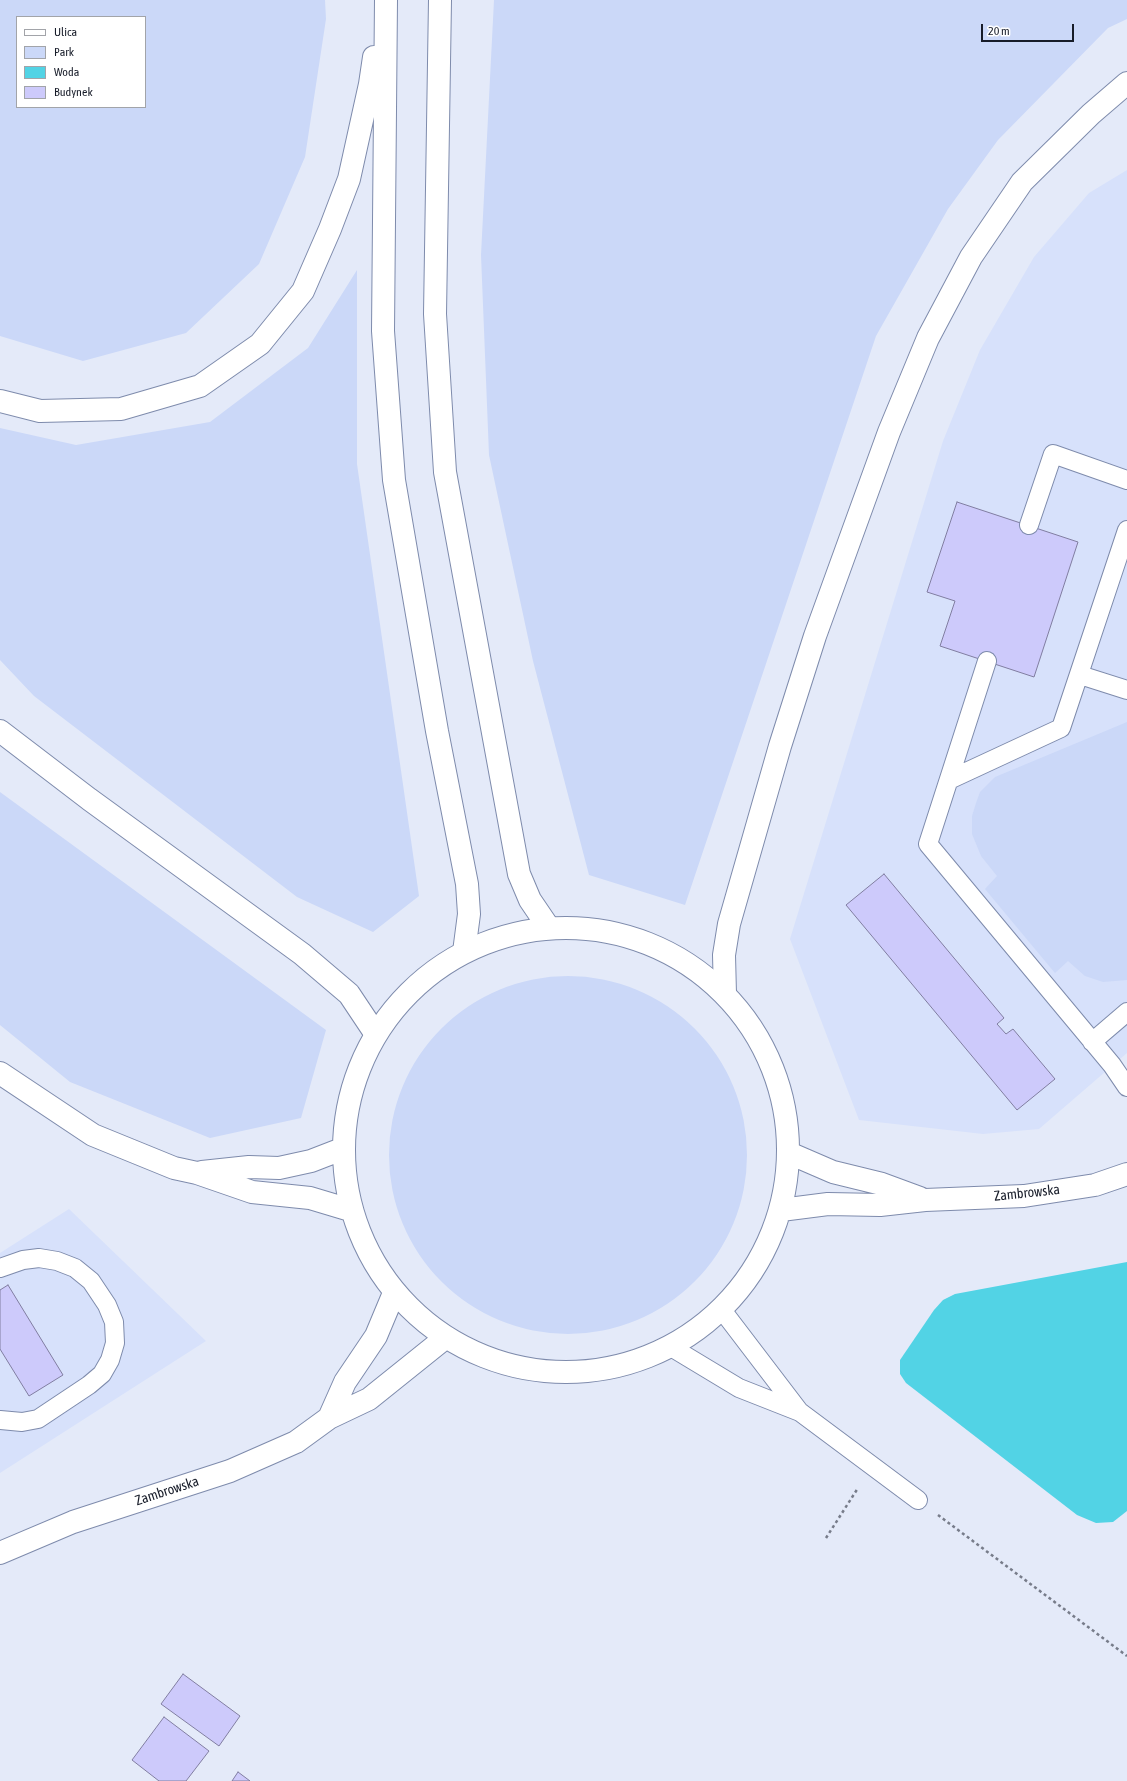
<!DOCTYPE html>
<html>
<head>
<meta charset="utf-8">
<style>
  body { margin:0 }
  #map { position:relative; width:1127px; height:1781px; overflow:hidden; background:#e4eaf9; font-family:"Asap Condensed",sans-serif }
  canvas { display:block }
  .legend { position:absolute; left:16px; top:16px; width:130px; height:92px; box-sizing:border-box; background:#fff; border:1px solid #a2a4a9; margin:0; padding:5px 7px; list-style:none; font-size:12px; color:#171c29 }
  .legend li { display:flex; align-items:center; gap:8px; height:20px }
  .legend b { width:20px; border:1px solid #a2a4a9 }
  .scale { position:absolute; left:981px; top:24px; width:93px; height:18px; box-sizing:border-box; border:2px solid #171c29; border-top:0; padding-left:5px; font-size:12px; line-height:14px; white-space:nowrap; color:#171c29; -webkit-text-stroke:3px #fff; paint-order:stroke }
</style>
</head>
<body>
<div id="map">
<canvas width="1127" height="1781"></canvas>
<ul class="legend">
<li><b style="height:5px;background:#fff"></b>Ulica</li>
<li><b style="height:11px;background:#cbd8f8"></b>Park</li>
<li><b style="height:11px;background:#52d3e5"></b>Woda</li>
<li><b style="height:11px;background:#cdcafb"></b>Budynek</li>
</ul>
<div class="scale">20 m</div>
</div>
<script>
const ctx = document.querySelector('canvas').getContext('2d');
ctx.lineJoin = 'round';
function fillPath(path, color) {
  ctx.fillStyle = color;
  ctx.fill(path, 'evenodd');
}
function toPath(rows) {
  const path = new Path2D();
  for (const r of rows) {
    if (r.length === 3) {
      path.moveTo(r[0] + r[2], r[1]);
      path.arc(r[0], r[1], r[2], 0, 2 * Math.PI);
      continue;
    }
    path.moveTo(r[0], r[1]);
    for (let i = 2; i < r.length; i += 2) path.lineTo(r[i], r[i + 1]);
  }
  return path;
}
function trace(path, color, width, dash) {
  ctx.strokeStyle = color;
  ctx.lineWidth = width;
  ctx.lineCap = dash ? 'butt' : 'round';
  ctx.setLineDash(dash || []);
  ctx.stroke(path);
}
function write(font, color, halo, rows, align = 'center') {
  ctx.font = font + ' "Asap Condensed",sans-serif';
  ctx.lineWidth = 3;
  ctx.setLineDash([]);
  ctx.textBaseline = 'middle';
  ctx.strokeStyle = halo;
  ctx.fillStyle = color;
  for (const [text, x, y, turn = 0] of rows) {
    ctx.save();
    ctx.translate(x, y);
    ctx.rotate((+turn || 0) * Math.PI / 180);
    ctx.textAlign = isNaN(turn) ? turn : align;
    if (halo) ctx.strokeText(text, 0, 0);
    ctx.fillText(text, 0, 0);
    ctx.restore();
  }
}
const built = toPath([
  [1127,170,1127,1053,1039,1129,983,1134,859,1120,790,939,943,441,980,350,1034,257,1089,193],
  [69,1209,206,1341,0,1473,0,1253]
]);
const green = toPath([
  [0,0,325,0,326,19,305,157,259,264,186,333,83,361,0,336],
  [17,17,145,17,145,107,17,107],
  [494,0,1127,0,1127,19,1108,28,998,140,948,209,876,336,685,905,589,875,533,661,489,455,481,255],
  [357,270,357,464,419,896,373,932,297,897,34,696,0,660,0,428,76,445,210,422,308,348],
  [1127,722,1127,980,1103,982,1085,976,1068,961,1055,973,985,889,997,876,981,856,972,834,972,816,976,803,980,792,995,777],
  [0,792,326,1030,301,1118,210,1138,70,1082,0,1025],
  [568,1155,179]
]);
const water = toPath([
  [1127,1262,1127,1511,1113,1522,1096,1523,1077,1515,906,1383,900,1374,900,1360,934,1310,943,1300,955,1294]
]);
const building = toPath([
  [957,502,1078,542,1034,677,940,646,955,601,927,592,957,502],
  [884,874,1004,1018,997,1024,1006,1034,1013,1029,1055,1079,1017,1110,846,905,884,874],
  [8,1285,63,1375,29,1396,0,1349,0,1290,8,1285],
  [183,1674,240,1716,219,1746,161,1704,183,1674],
  [164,1717,209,1751,186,1781,159,1781,132,1760,164,1717],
  [238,1772,250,1781,232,1781,238,1772]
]);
const path = toPath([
  [938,1515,1127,1656],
  [826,1538,858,1488]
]);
const lane = toPath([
  [1029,525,1053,454,1127,480],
  [987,661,928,844,1112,1065,1127,1087],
  [1080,675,1127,690],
  [949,780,1061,728,1127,530],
  [1092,1042,1127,1012],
  [0,1268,23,1260,39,1258,57,1261,75,1268,91,1281,107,1305,114,1322,115,1343,110,1360,102,1374,89,1385,38,1419,22,1422,0,1420],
  [722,1310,799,1411],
  [671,1347,739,1388,800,1412,918,1500]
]);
const secondary = toPath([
  [566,1150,222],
  [0,1073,93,1135,174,1168,197,1173,252,1192,310,1198,350,1210],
  [789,1153,833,1172,882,1184,920,1198],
  [202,1172,249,1167,279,1168,311,1161,342,1149],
  [781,1210,828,1204,880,1205,925,1200,1024,1196,1095,1185,1127,1174],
  [329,1418,345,1382,376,1336,394,1293],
  [0,1553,73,1522,230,1471,296,1442,329,1418,369,1399,445,1338]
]);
const highway = toPath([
  [386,0,383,331,394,480,437,731,467,884,469,914,464,952],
  [440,0,435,314,445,472,519,874,530,900,549,928],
  [0,401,40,411,121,409,200,386,260,344,303,291,330,229,349,179,370,84,374,57],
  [0,731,89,799,302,954,349,994,375,1033],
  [725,994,724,955,729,924,780,746,815,636,889,432,928,338,971,257,1022,182,1091,114,1127,83]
]);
const streetNames = [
  ["Zambrowska",1027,1193,-6],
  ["Zambrowska",167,1491,-18]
];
fillPath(built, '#d7e1fb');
fillPath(green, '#cbd8f8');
fillPath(water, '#52d3e5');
fillPath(building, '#cdcafb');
trace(building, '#817ea1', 1);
trace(lane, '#7e8bac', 20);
trace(secondary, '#7e8bac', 24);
trace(highway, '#7e8bac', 24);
trace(path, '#777c8a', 2.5, [3, 3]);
trace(lane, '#fff', 18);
trace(secondary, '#fff', 22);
trace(highway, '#fff', 22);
write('14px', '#171c29', '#fff', streetNames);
</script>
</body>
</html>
